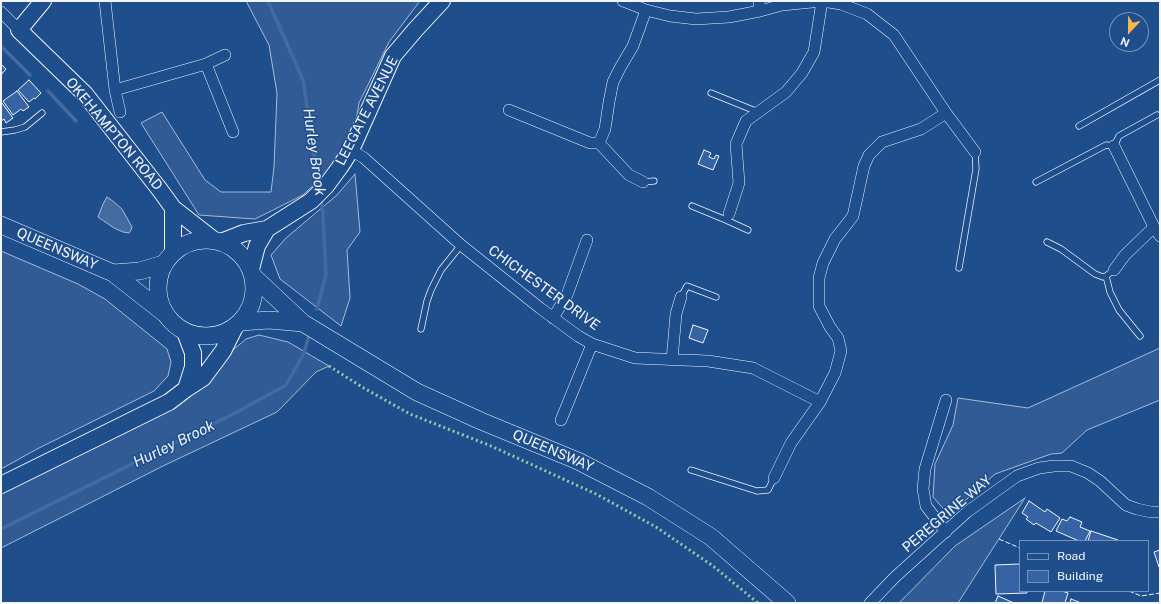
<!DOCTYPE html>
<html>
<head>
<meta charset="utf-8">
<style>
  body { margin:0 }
  #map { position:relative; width:1161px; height:604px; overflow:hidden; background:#1f4e8c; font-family:"Public Sans",sans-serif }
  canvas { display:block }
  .frame { position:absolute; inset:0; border:2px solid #f2f6ff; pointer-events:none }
  .legend { position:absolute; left:1019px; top:540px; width:130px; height:52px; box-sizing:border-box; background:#1f4e8c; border:1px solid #7391ba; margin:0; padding:5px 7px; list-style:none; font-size:12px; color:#f2f6ff }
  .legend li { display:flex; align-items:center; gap:8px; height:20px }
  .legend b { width:20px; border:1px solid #7391ba }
  .north { position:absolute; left:1109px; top:12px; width:40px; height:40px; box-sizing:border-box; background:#1f4e8c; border:1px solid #7391ba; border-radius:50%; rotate:202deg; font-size:11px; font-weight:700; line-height:16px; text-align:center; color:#f2f6ff }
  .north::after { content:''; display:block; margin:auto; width:14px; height:18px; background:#ffb74d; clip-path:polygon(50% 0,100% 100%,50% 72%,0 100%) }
</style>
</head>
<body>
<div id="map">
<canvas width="1161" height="604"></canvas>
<div class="frame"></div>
<ul class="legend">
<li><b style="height:5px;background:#1f4e8c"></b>Road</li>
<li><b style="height:11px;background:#3563a3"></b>Building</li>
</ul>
<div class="north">N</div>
</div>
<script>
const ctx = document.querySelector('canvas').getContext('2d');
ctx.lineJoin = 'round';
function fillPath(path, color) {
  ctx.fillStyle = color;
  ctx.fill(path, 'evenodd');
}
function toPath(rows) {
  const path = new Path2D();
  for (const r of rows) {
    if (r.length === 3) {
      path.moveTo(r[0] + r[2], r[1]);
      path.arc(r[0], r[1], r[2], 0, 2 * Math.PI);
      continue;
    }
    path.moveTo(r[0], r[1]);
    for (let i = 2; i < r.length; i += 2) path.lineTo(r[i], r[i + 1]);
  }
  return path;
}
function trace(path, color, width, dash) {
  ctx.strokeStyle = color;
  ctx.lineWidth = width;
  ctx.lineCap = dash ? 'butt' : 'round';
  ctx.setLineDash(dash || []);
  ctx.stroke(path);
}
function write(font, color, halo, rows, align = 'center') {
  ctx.font = font + ' "Public Sans",sans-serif';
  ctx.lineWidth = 3;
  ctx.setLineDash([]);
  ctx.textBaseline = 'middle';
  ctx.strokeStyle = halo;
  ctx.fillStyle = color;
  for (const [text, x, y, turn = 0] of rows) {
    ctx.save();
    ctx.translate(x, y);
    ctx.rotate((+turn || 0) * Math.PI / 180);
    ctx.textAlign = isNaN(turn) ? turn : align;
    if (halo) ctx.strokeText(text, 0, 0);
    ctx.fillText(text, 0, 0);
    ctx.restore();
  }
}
const built = toPath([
  [246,1,420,1,389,42,359,103,351,150,303,195,255,219,199,215,141,123,162,112,205,180,221,192,271,192,274,167,277,93,269,45,246,1],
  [355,174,360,232,347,250,350,298,341,326,280,279,271,255,286,238,337,195,355,174],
  [1,251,78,284,105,299,167,349,171,362,168,376,154,391,37,449,1,469,1,251],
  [259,335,288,342,329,366,316,372,277,412,165,465,1,548,1,490,152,418,200,390,215,375,233,350,246,339,259,335],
  [1160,348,1160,400,1087,430,1062,453,1051,454,995,474,949,515,933,497,935,464,953,425,958,398,1028,408,1160,348],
  [1025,498,958,603,899,603,955,546,1025,498]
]);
const water = toPath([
  [107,197,114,202,122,209,132,227,131,230,129,233,123,232,114,228,98,217,103,204,107,197]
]);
const stream = toPath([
  [268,1,303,80,319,187],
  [1,46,30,75],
  [48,91,76,121],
  [317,309,326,275,323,214,321,199],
  [1,529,237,412,286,385,304,353,310,332]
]);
const building = toPath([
  [1,64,6,69,1,75,1,64],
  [29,80,41,93,35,99,34,98,29,102,18,90,29,80],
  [17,91,29,107,23,111,21,109,13,115,3,101,17,91],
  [1,103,2,103,13,118,6,123,4,119,1,121,1,103],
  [704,150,711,153,709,157,714,159,716,155,719,156,713,170,698,164,704,150],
  [693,325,708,330,703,343,689,338,693,325],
  [1029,501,1045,512,1047,509,1060,518,1051,532,1036,523,1034,525,1026,519,1028,517,1022,513,1029,501],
  [1070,517,1082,522,1080,527,1090,531,1085,541,1079,541,1056,531,1062,519,1067,521,1070,517],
  [1091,531,1118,540,1118,541,1088,541,1091,531],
  [1160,550,1160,566,1159,567,1154,552,1160,550],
  [1020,564,1020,591,1027,591,1027,593,996,594,995,565,1020,564],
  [1045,591,1062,591,1068,593,1065,603,1042,603,1045,591],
  [998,596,1014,603,995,603,998,596],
  [1071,599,1081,603,1070,603,1071,599]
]);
const lane = toPath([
  [711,93,758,112],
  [1079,126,1160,80],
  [1,132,15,130,25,127,42,113],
  [643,182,654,181],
  [1036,182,1106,145,1114,146,1119,136,1157,115],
  [692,206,726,220],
  [727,218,726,220,748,230],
  [1047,242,1061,249,1095,274,1103,277,1106,276,1114,270],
  [959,268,976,169,975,152],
  [1106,276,1110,292,1119,310,1140,336],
  [681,297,687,286,716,297],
  [421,329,427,301,431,290,441,270,461,245],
  [691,470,757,491,768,490,774,478]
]);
const street = toPath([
  [105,1,115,90,120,112],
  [623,1,646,10,670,16,696,19,729,17,760,11,782,5,822,1,841,4,867,14,894,35,946,113,975,152],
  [759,1,760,11],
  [1,12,19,30],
  [206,64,233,132],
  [115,90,206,64,225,55],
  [509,110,590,143,599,143,605,129,609,102,613,82,620,68,633,46,646,10],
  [599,143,629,175,643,182],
  [1114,146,1154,227,1160,236],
  [351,150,364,158,461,245,540,308,578,336,592,344,635,358,708,361,753,368,820,402],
  [729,214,739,183,736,144,746,121,786,92,802,73,814,52,822,1],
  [1114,270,1125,255,1154,227],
  [553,318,567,295,587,240],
  [672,360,676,314,681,297],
  [561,420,592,344],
  [774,478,791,443,820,402,835,373,841,351,838,338,830,327,819,306,819,278,823,263,835,239,853,216,864,166,869,155,882,142,921,129,946,113],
  [946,532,926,506,923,489,925,469,946,400],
  [870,603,895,577,967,512,1017,476,1039,468,1054,466,1071,466,1088,473,1100,481,1126,505,1137,509,1151,512,1160,512]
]);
const secondary = toPath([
  [43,1,19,30,85,94,160,190,173,208,214,240],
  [173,208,173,252],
  [221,242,244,233,267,229,311,201,326,186,340,167,351,150,393,56,416,29,442,1],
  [251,269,257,246,267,229],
  [185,332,193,353,193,367,186,389],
  [1,485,169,402,186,389,203,378,223,351,235,327]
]);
const primary = toPath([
  [1,225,113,273,164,313],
  [206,288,48],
  [113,273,140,271,163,264],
  [253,276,303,323,417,392,481,421,578,461,648,497,711,537,787,603],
  [241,322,269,320,303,323]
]);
const hedge = toPath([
  [329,366,362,387,410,414,491,446,596,494,656,527,713,566,758,603]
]);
const fence = toPath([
  [999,539,1020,548],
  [1129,591,1141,596,1160,593]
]);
const streetNames = [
  ["LEEGATE AVENUE",367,111,-63],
  ["OKEHAMPTON ROAD",114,134,50],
  ["QUEENSWAY",57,249,23],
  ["CHICHESTER DRIVE",544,288,36],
  ["QUEENSWAY",553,451,23],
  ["PEREGRINE WAY",947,514,-40]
];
const waterNames = [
  ["Hurley Brook",314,152,82],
  ["Hurley Brook",174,444,-26]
];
fillPath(built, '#305b95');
trace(built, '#a8bbd7', 1);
fillPath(water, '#446ba0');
trace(water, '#a8bbd7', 1);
trace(stream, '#446ba0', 3.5);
fillPath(building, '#3563a3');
trace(building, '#f2f6ff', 1);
trace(lane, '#f2f6ff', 7);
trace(street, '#f2f6ff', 12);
trace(secondary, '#f2f6ff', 18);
trace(primary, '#f2f6ff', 18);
trace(lane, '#1f4e8c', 5.5);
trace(street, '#1f4e8c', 11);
trace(secondary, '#1f4e8c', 16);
trace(primary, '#1f4e8c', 17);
trace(hedge, '#97c8a6', 3, [2, 3]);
trace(fence, '#f2f6ff', 1, [5, 2]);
write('14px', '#f2f6ff', '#1f4e8c', streetNames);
write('italic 15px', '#f2f6ff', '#1f4e8c', waterNames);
</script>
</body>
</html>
